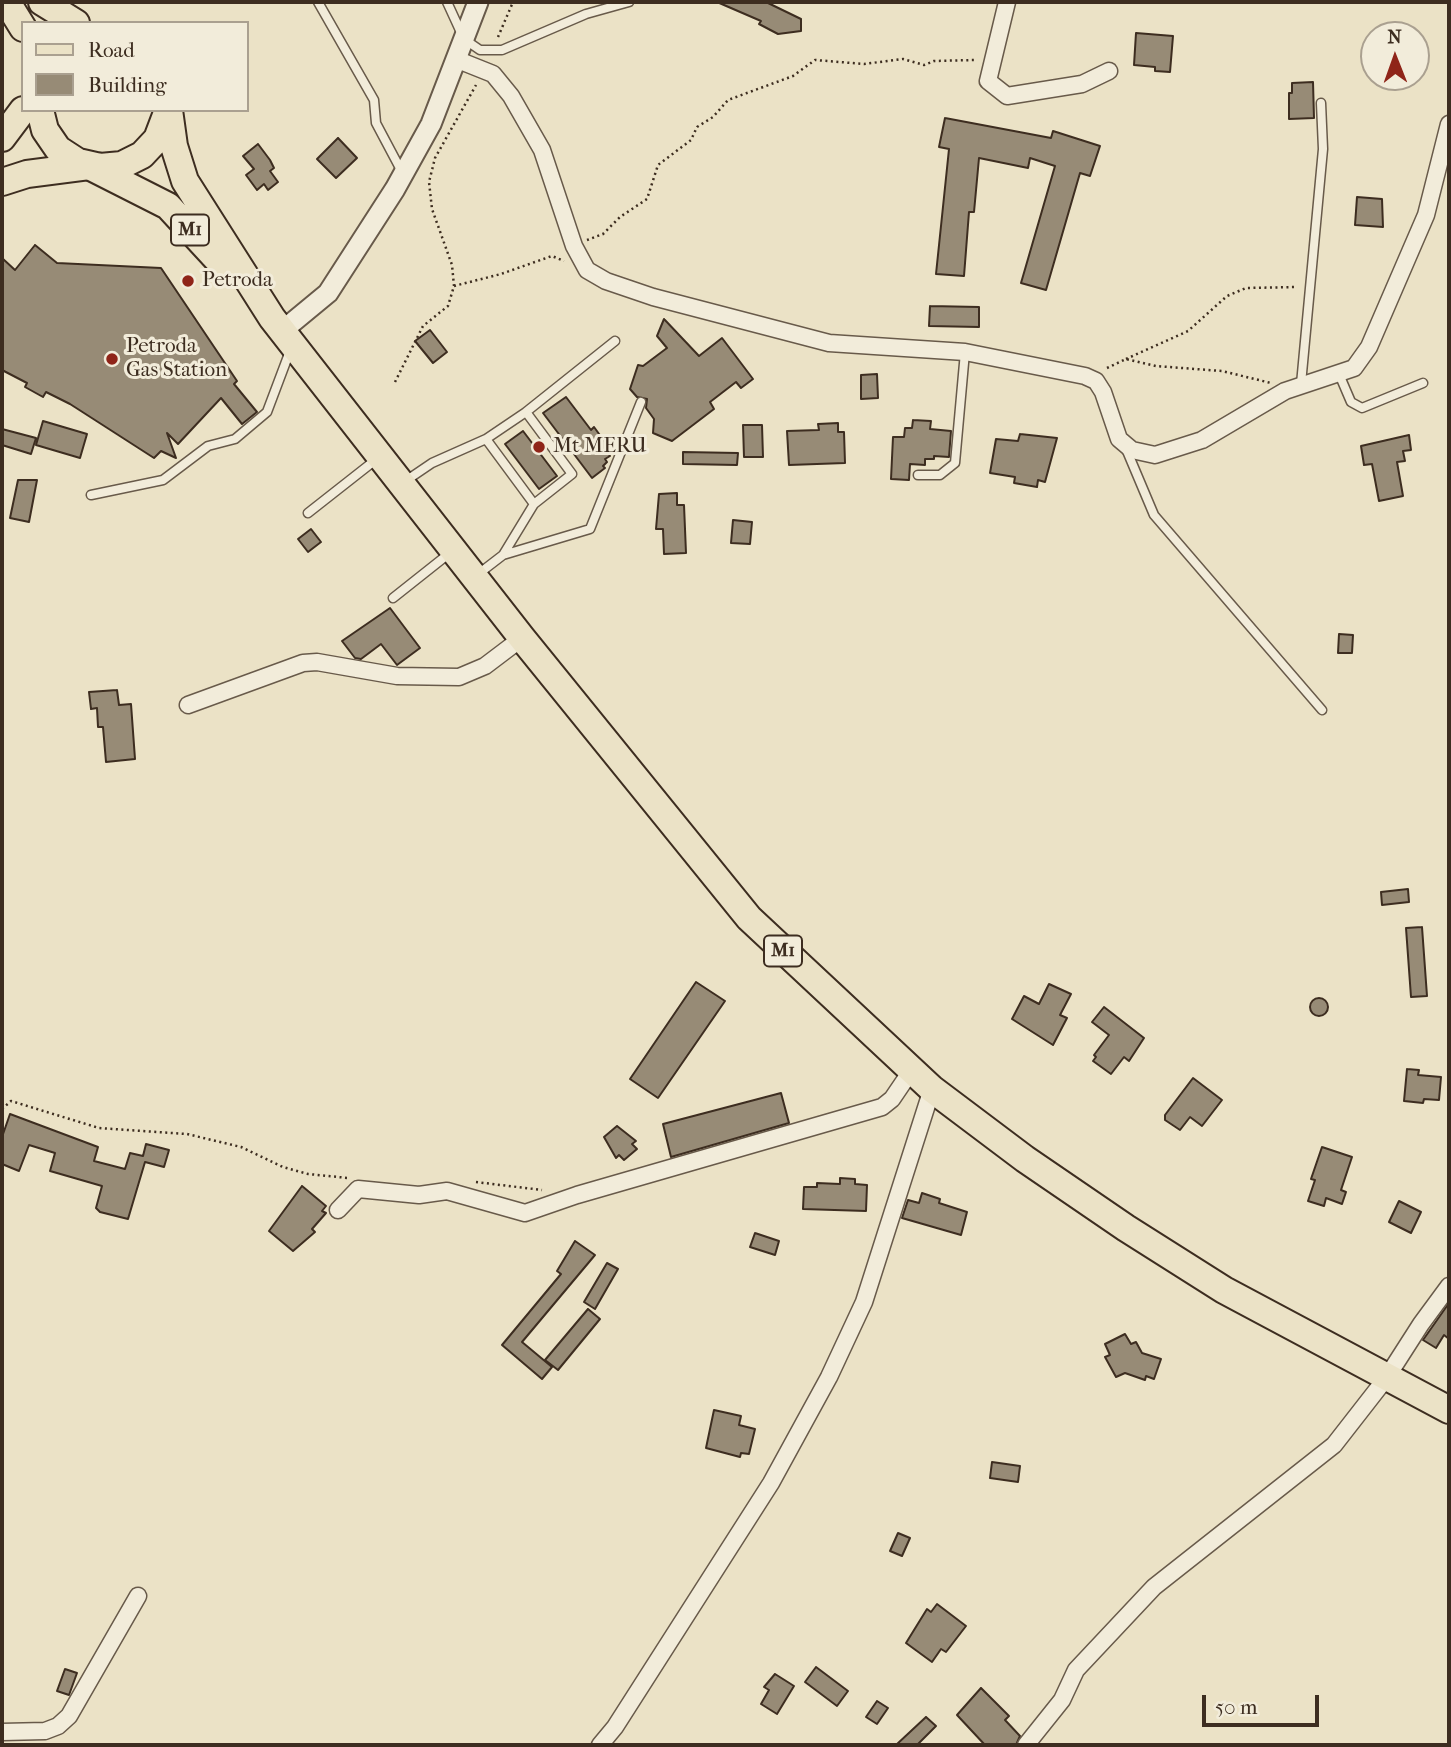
<!DOCTYPE html>
<html>
<head>
<meta charset="utf-8">
<style>
  body { margin:0 }
  #map { position:relative; width:1451px; height:1747px; overflow:hidden; background:#ebe2c6; font-family:"IM FELL French Canon",serif }
  canvas { display:block }
  .frame { position:absolute; inset:0; border:4px solid #3d2d20; pointer-events:none }
  .legend { position:absolute; left:21px; top:21px; width:228px; height:91px; box-sizing:border-box; background:#f2ecda; border:2px solid #aaa090; margin:0; padding:9px 12px; list-style:none; font-size:21px; color:#3d2d20 }
  .legend li { display:flex; align-items:center; gap:14px; height:35px }
  .legend b { width:35px; border:2px solid #aaa090 }
  .north { position:absolute; left:1360px; top:21px; width:70px; height:70px; box-sizing:border-box; background:#f2ecda; border:2px solid #aaa090; border-radius:50%; rotate:359deg; font-size:19px; font-weight:700; line-height:28px; text-align:center; color:#3d2d20 }
  .north::after { content:''; display:block; margin:auto; width:24px; height:32px; background:#8f2418; clip-path:polygon(50% 0,100% 100%,50% 72%,0 100%) }
  .scale { position:absolute; left:1202px; top:1695px; width:117px; height:32px; box-sizing:border-box; border:4px solid #3d2d20; border-top:0; padding-left:9px; font-size:21px; line-height:24px; white-space:nowrap; color:#3d2d20; -webkit-text-stroke:5px #f2ecda; paint-order:stroke }
</style>
</head>
<body>
<div id="map">
<canvas width="1451" height="1747"></canvas>
<div class="frame"></div>
<ul class="legend">
<li><b style="height:9px;background:#ebe2c6"></b>Road</li>
<li><b style="height:19px;background:#978b76"></b>Building</li>
</ul>
<div class="north">N</div>
<div class="scale">50 m</div>
</div>
<script>
const ctx = document.querySelector('canvas').getContext('2d');
ctx.lineJoin = 'round';
function fillPath(path, color) {
  ctx.fillStyle = color;
  ctx.fill(path, 'evenodd');
}
function toPath(rows) {
  const path = new Path2D();
  for (const r of rows) {
    if (r.length === 3) {
      path.moveTo(r[0] + r[2], r[1]);
      path.arc(r[0], r[1], r[2], 0, 2 * Math.PI);
      continue;
    }
    path.moveTo(r[0], r[1]);
    for (let i = 2; i < r.length; i += 2) path.lineTo(r[i], r[i + 1]);
  }
  return path;
}
function trace(path, color, width, dash) {
  ctx.strokeStyle = color;
  ctx.lineWidth = width;
  ctx.lineCap = dash ? 'butt' : 'round';
  ctx.setLineDash(dash || []);
  ctx.stroke(path);
}
function write(font, color, halo, rows, align = 'center') {
  ctx.font = font + ' "IM FELL French Canon",serif';
  ctx.lineWidth = 6;
  ctx.setLineDash([]);
  ctx.textBaseline = 'middle';
  ctx.strokeStyle = halo;
  ctx.fillStyle = color;
  for (const [text, x, y, turn = 0] of rows) {
    ctx.save();
    ctx.translate(x, y);
    ctx.rotate((+turn || 0) * Math.PI / 180);
    ctx.textAlign = isNaN(turn) ? turn : align;
    if (halo) ctx.strokeText(text, 0, 0);
    ctx.fillText(text, 0, 0);
    ctx.restore();
  }
}
const building = toPath([
  [717,2,766,2,801,19,801,31,778,34,759,24,761,21,717,2],
  [1136,33,1173,36,1170,72,1155,71,1155,67,1134,65,1136,33],
  [1313,82,1314,118,1289,119,1289,93,1292,93,1292,83,1313,82],
  [945,118,1051,138,1053,131,1100,146,1090,176,1080,173,1046,290,1021,283,1055,166,1030,158,1028,168,979,158,974,212,969,212,964,276,936,274,949,149,939,147,945,118],
  [338,138,357,158,336,178,317,159,338,138],
  [258,144,270,160,274,168,270,171,278,182,268,190,264,184,257,190,246,175,254,169,243,156,258,144],
  [1357,197,1382,199,1383,227,1355,225,1357,197],
  [35,245,57,263,161,268,237,381,234,384,257,412,242,424,221,398,178,444,167,433,176,458,161,451,154,458,70,404,46,392,43,397,25,387,27,383,2,370,2,258,15,270,35,245],
  [930,306,979,307,979,327,929,326,930,306],
  [664,319,699,356,722,338,753,379,741,388,736,382,710,402,714,409,672,441,653,433,654,419,646,408,647,399,637,397,630,389,638,365,643,366,667,348,657,336,664,319],
  [430,330,447,352,433,363,415,341,430,330],
  [877,374,878,398,861,399,861,375,877,374],
  [566,397,591,430,594,427,610,449,607,451,610,456,605,459,607,462,603,466,605,468,592,478,543,413,566,397],
  [913,420,931,421,930,429,951,431,949,457,934,456,934,459,925,459,925,465,910,464,909,480,891,479,893,437,904,437,905,428,912,428,913,420],
  [43,421,87,434,80,458,36,445,43,421],
  [838,423,838,432,844,432,845,463,789,465,787,431,819,430,818,424,838,423],
  [743,425,762,425,763,457,744,457,743,425],
  [2,429,36,438,31,454,2,445,2,429],
  [523,431,557,476,539,489,505,444,523,431],
  [1020,434,1057,438,1045,482,1038,480,1037,487,1014,483,1015,477,990,473,996,439,1018,441,1020,434],
  [1409,435,1411,450,1403,451,1405,461,1397,462,1403,496,1379,501,1372,464,1364,465,1361,446,1409,435],
  [683,452,738,453,737,465,683,464,683,452],
  [18,480,37,480,29,522,10,518,18,480],
  [677,493,677,505,684,505,686,553,664,554,663,529,656,529,659,494,677,493],
  [733,520,752,522,750,544,731,543,733,520],
  [311,529,321,542,308,552,298,539,311,529],
  [390,608,420,648,397,665,381,644,361,659,355,658,342,641,390,608],
  [1339,634,1353,635,1352,653,1338,653,1339,634],
  [117,690,119,705,131,704,135,759,106,762,103,727,98,727,97,708,91,709,89,692,117,690],
  [1408,889,1409,902,1382,905,1381,892,1408,889],
  [1422,927,1427,996,1411,997,1406,928,1422,927],
  [696,982,725,1001,658,1098,630,1079,696,982],
  [1049,984,1071,994,1060,1015,1067,1018,1053,1045,1012,1019,1024,996,1039,1004,1049,984],
  [1319,1007,9],
  [1104,1007,1144,1038,1129,1061,1124,1057,1111,1074,1093,1061,1096,1057,1094,1055,1109,1035,1092,1022,1104,1007],
  [1407,1069,1419,1070,1418,1075,1441,1077,1439,1100,1424,1099,1423,1103,1404,1101,1407,1069],
  [1193,1078,1222,1100,1202,1126,1190,1117,1180,1130,1165,1120,1165,1115,1193,1078],
  [781,1093,789,1123,671,1157,663,1124,781,1093],
  [10,1114,98,1147,94,1161,125,1169,130,1153,143,1156,146,1144,169,1150,164,1167,145,1162,128,1219,100,1212,96,1208,102,1186,50,1171,55,1153,29,1145,19,1171,2,1164,2,1137,10,1114],
  [617,1126,636,1141,632,1144,637,1149,624,1160,619,1155,616,1158,604,1137,617,1126],
  [1322,1147,1352,1157,1341,1190,1346,1192,1342,1204,1326,1198,1324,1206,1308,1201,1315,1180,1311,1179,1322,1147],
  [840,1178,855,1179,855,1184,867,1185,866,1211,803,1209,804,1187,817,1187,817,1183,840,1184,840,1178],
  [302,1186,326,1206,322,1211,326,1213,312,1229,315,1232,293,1251,269,1231,302,1186],
  [922,1193,940,1199,939,1203,967,1212,961,1235,902,1218,908,1200,919,1203,922,1193],
  [1399,1201,1421,1212,1411,1233,1389,1222,1399,1201],
  [755,1233,779,1241,775,1255,750,1247,755,1233],
  [575,1241,595,1255,522,1342,552,1367,542,1379,502,1345,561,1274,557,1271,575,1241],
  [607,1263,618,1269,595,1309,584,1302,607,1263],
  [1449,1303,1449,1339,1444,1335,1436,1348,1423,1340,1449,1303],
  [588,1309,600,1319,558,1370,545,1360,588,1309],
  [1125,1334,1131,1344,1136,1342,1142,1353,1161,1359,1154,1379,1146,1376,1145,1380,1125,1373,1116,1377,1105,1357,1110,1355,1105,1344,1125,1334],
  [714,1410,741,1416,739,1425,755,1429,749,1454,741,1453,740,1457,706,1448,714,1410],
  [992,1462,1020,1466,1018,1482,990,1478,992,1462],
  [898,1533,910,1538,902,1556,890,1551,898,1533],
  [937,1604,966,1626,946,1652,941,1649,932,1662,906,1643,927,1609,931,1612,937,1604],
  [816,1667,848,1691,837,1706,805,1682,816,1667],
  [65,1669,77,1673,69,1695,57,1691,65,1669],
  [775,1674,794,1686,777,1714,761,1704,769,1690,764,1687,775,1674],
  [981,1688,1009,1716,1005,1720,1020,1736,1016,1745,985,1745,957,1715,981,1688],
  [877,1701,888,1708,877,1724,866,1717,877,1701],
  [926,1717,936,1726,917,1745,896,1745,926,1717]
]);
const path = toPath([
  [498,37,513,2],
  [587,240,603,234,620,217,647,199,658,165,691,140,697,127,713,117,728,100,793,76,815,60,864,64,903,59,924,65,934,61,976,60],
  [454,286,501,274,552,256,564,261],
  [1126,359,1188,331,1227,296,1246,288,1297,287],
  [1107,368,1126,359,1156,366,1222,371,1271,383],
  [395,382,423,326,448,306,454,286,452,265,432,209,429,182,435,158,476,85],
  [2,1109,11,1101,99,1128,187,1134,241,1147,283,1167,308,1174,348,1178],
  [476,1182,542,1190]
]);
const service = toPath([
  [318,2,374,100,376,123,402,172],
  [447,2,464,39,480,50,502,50,586,14,629,2],
  [1339,374,1351,402,1362,408,1423,383],
  [1301,384,1323,149,1321,103],
  [526,412,615,341],
  [486,439,526,412,572,474,534,504],
  [1127,451,1154,515,1322,710],
  [918,475,940,475,955,463,965,352],
  [404,482,432,463,486,439,534,504,503,555,477,575],
  [91,495,163,480,208,446,235,439,267,412,290,351],
  [308,513,378,458],
  [503,555,590,529,641,402],
  [393,598,451,552]
]);
const minor = toPath([
  [1007,2,988,81,1007,96,1082,84,1109,71],
  [458,60,493,74,511,96,542,150,574,246,587,270,606,281,653,297,829,343,965,352,1085,376,1096,381,1103,392,1119,439,1132,450,1155,455,1202,440,1285,391,1354,368,1369,347,1426,215,1449,124],
  [188,705,303,663,317,662,397,676,459,677,485,666,522,638],
  [338,1210,358,1189,419,1195,447,1191,525,1213,577,1195,882,1107,892,1099,911,1071],
  [2,1732,45,1731,58,1726,69,1716,138,1596],
  [600,1745,615,1727,771,1483,829,1377,864,1302,932,1089],
  [1026,1745,1062,1700,1076,1670,1154,1587,1334,1445,1387,1377,1421,1324,1449,1286]
]);
const tertiary = toPath([
  [282,331,328,293,395,189,431,124,478,2]
]);
const primary = toPath([
  [2,138,23,110],
  [2,182,27,174,89,166]
]);
const trunk = toPath([
  [7,2,23,28],
  [42,2,76,23],
  [40,110,45,130,58,149,78,162,100,167,122,165,142,155,157,139,168,110],
  [169,110,174,146,185,181,272,318,522,638,749,918,932,1089,1025,1159,1126,1228,1224,1290,1449,1410],
  [89,166,168,206,228,271]
]);
const markers = [
  [188,281,7,"#8f2418"],
  [112,359,7,"#8f2418"],
  [539,447,7,"#8f2418"]
];
const shields = [
  [190,230,38],
  [783,951,38]
];
const shieldNames = [
  ["M1",190,230],
  ["M1",783,951]
];
const poiNames = [
  ["Petroda",202,281],
  ["Petroda",126,347],
  ["Gas Station",126,371],
  ["Mt MERU",553,447]
];
fillPath(building, '#978b76');
trace(building, '#3d2d20', 2);
trace(service, '#685a4a', 11);
trace(minor, '#685a4a', 19);
trace(tertiary, '#685a4a', 23);
trace(primary, '#3d2d20', 30);
trace(trunk, '#3d2d20', 30);
trace(path, '#3d2d20', 2.5, [2, 3.5]);
trace(service, '#f2ecda', 8);
trace(minor, '#f2ecda', 16);
trace(tertiary, '#f2ecda', 19);
trace(primary, '#ebe2c6', 26);
trace(trunk, '#ebe2c6', 26);
for (const [x, y, r, color] of markers) {
  const dot = new Path2D();
  dot.arc(x, y, r, 0, 2 * Math.PI);
  ctx.fillStyle = color;
  ctx.fill(dot);
  trace(dot, '#f2ecda', 2.5);
}
for (const [x, y, w] of shields) {
  const box = new Path2D();
  box.roundRect(x - w / 2, y - 15.5, w, 31, 5);
  ctx.fillStyle = '#f2ecda';
  ctx.fill(box);
  trace(box, '#3d2d20', 2);
}
write('bold 19px', '#3d2d20', null, shieldNames);
write('21px', '#3d2d20', '#f2ecda', poiNames, 'left');
</script>
</body>
</html>
